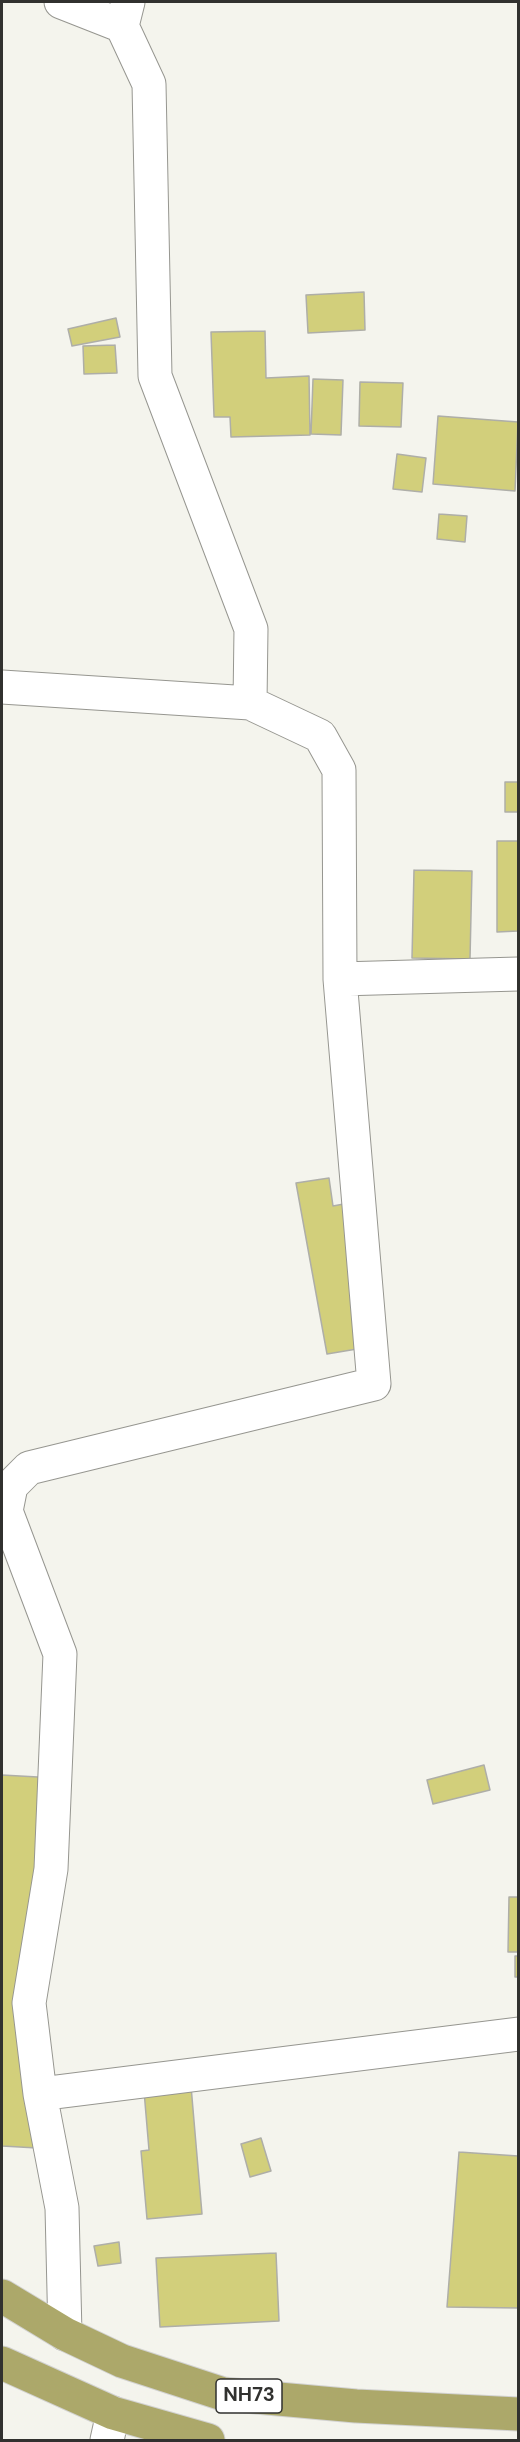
<!DOCTYPE html>
<html>
<head>
<meta charset="utf-8">
<style>
  body { margin:0 }
  #map { position:relative; width:520px; height:2442px; overflow:hidden; background:#f4f4ed; font-family:"DM Sans",sans-serif }
  canvas { display:block }
  .frame { position:absolute; inset:0; border:3px solid #31312f; pointer-events:none }
</style>
</head>
<body>
<div id="map">
<canvas width="520" height="2442"></canvas>
<div class="frame"></div>
</div>
<script>
const ctx = document.querySelector('canvas').getContext('2d');
ctx.lineJoin = 'round';
function fillPath(path, color) {
  ctx.fillStyle = color;
  ctx.fill(path, 'evenodd');
}
function toPath(rows) {
  const path = new Path2D();
  for (const r of rows) {
    path.moveTo(r[0], r[1]);
    for (let i = 2; i < r.length; i += 2) path.lineTo(r[i], r[i + 1]);
  }
  return path;
}
function trace(path, color, width, dash) {
  ctx.strokeStyle = color;
  ctx.lineWidth = width;
  ctx.lineCap = dash ? 'butt' : 'round';
  ctx.setLineDash(dash || []);
  ctx.stroke(path);
}
function write(font, color, halo, rows, align = 'center') {
  ctx.font = font + ' "DM Sans",sans-serif';
  ctx.lineWidth = 4.5;
  ctx.setLineDash([]);
  ctx.textBaseline = 'middle';
  ctx.strokeStyle = halo;
  ctx.fillStyle = color;
  for (const [text, x, y, turn = 0] of rows) {
    ctx.save();
    ctx.translate(x, y);
    ctx.rotate((+turn || 0) * Math.PI / 180);
    ctx.textAlign = isNaN(turn) ? turn : align;
    if (halo) ctx.strokeText(text, 0, 0);
    ctx.fillText(text, 0, 0);
    ctx.restore();
  }
}
const building = toPath([
  [364,292,365,330,308,333,306,295,364,292],
  [116,318,120,337,72,346,68,329,116,318],
  [265,331,266,378,309,376,310,435,231,437,230,417,214,417,211,332,265,331],
  [115,345,117,373,84,374,83,346,115,345],
  [313,379,343,380,341,435,311,434,313,379],
  [360,382,403,383,401,427,359,426,360,382],
  [438,416,518,422,515,491,433,484,438,416],
  [397,454,426,458,422,492,393,489,397,454],
  [439,514,467,516,465,542,437,539,439,514],
  [505,782,518,782,518,812,505,812,505,782],
  [497,841,518,841,518,931,497,932,497,841],
  [414,870,472,871,470,959,412,958,414,870],
  [329,1178,333,1206,349,1203,375,1346,327,1354,296,1183,329,1178],
  [484,1765,490,1790,433,1804,427,1780,484,1765],
  [2,1775,56,1778,37,2148,2,2146,2,1775],
  [509,1897,518,1897,518,1952,508,1952,509,1897],
  [515,1956,518,1956,518,1977,515,1977,515,1956],
  [191,2086,202,2214,147,2219,141,2151,149,2150,144,2091,191,2086],
  [261,2138,271,2171,250,2177,241,2144,261,2138],
  [459,2152,518,2156,518,2308,447,2307,459,2152],
  [119,2242,121,2263,98,2266,94,2246,119,2242],
  [276,2253,279,2321,160,2327,156,2258,276,2253]
]);
const minor = toPath([
  [61,2,122,26],
  [128,2,122,26,149,84,155,376,251,629,250,703],
  [2,687,250,703,320,736,339,770,340,979,374,1384,29,1468,11,1486,6,1511,60,1654,51,1869,29,2003,40,2094,62,2208,65,2334],
  [340,979,518,974],
  [40,2094,518,2034],
  [107,2440,113,2413]
]);
const trunk = toPath([
  [2,2296,65,2334,122,2361,223,2394,356,2406,518,2414],
  [2,2363,113,2413,208,2440]
]);
const shields = [
  [249,2396,66]
];
const shieldNames = [
  ["NH73",249,2396]
];
fillPath(building, '#d2cf7b');
trace(building, '#aeaea8', 1.5);
trace(minor, '#969690', 35);
trace(trunk, '#d2d2d1', 35);
trace(minor, '#fff', 33);
trace(trunk, '#aca86a', 33);
for (const [x, y, w] of shields) {
  const box = new Path2D();
  box.roundRect(x - w / 2, y - 17, w, 34, 4.5);
  ctx.fillStyle = '#fff';
  ctx.fill(box);
  trace(box, '#31312f', 1.5);
}
write('bold 20px', '#31312f', null, shieldNames);
</script>
</body>
</html>
